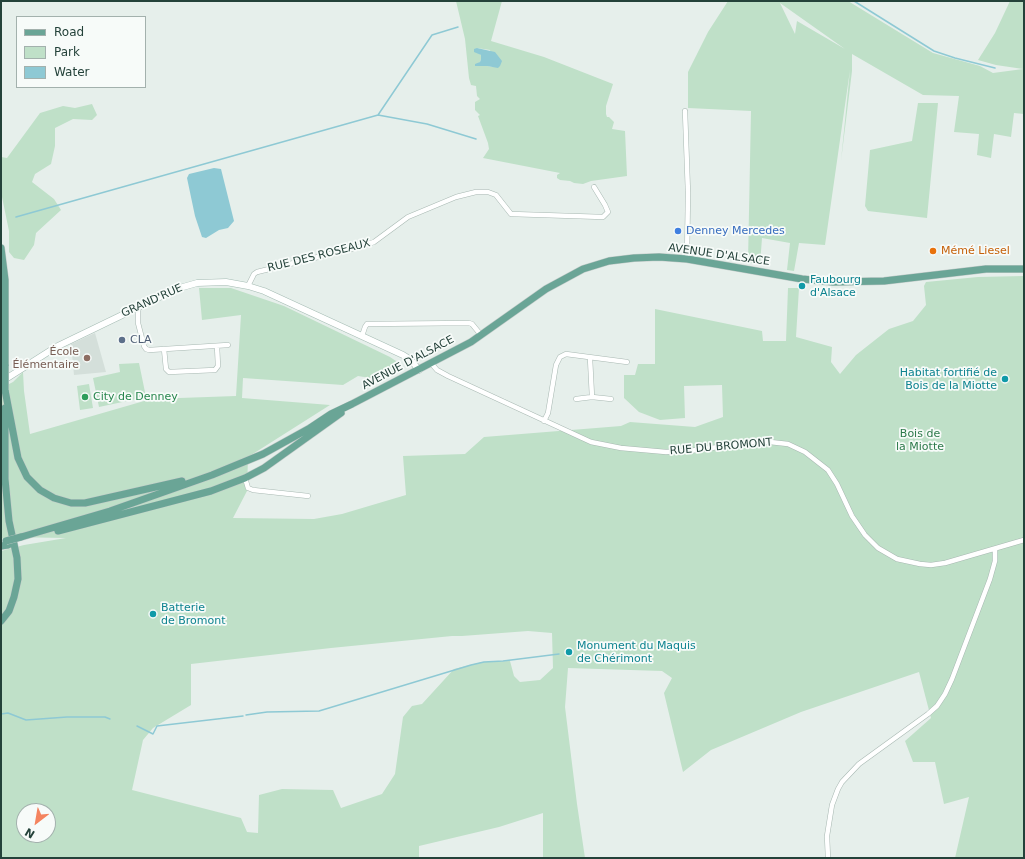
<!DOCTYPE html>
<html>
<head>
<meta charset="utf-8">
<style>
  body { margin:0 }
  #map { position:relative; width:1025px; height:859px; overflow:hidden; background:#e6efeb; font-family:"DejaVu Sans",sans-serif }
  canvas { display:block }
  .frame { position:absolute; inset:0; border:2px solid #24423a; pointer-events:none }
  .legend { position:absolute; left:16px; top:16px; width:130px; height:72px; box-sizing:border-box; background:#f7fbf9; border:1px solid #a3b1ad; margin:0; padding:5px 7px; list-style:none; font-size:12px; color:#24423a }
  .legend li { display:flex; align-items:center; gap:8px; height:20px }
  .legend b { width:20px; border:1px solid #a3b1ad }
  .north { position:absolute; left:16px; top:803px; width:40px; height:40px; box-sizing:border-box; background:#f7fbf9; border:1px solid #a3b1ad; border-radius:50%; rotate:211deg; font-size:11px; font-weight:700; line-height:16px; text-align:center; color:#24423a }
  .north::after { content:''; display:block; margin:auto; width:14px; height:18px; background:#f4845f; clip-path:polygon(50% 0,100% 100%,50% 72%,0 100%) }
</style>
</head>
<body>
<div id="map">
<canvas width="1025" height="859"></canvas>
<div class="frame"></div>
<ul class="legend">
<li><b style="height:5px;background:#6aa596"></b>Road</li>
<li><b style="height:11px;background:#bfe0c8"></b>Park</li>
<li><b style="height:11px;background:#8ec9d4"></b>Water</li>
</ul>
<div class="north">N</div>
</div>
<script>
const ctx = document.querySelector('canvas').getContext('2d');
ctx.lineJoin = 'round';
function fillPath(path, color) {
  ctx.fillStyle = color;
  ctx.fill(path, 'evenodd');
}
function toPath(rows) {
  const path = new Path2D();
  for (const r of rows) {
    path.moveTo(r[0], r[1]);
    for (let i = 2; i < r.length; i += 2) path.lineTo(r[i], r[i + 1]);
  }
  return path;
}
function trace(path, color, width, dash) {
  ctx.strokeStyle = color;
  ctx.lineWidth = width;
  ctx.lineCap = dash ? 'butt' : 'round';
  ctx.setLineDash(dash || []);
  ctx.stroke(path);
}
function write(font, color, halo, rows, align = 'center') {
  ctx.font = font + ' "DejaVu Sans",sans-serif';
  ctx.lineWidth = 3.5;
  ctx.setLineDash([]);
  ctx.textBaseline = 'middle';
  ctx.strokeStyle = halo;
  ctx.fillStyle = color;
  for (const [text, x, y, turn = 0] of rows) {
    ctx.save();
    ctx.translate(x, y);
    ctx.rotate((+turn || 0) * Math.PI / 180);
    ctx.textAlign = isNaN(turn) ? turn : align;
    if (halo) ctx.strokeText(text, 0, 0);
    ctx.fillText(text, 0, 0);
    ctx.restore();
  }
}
const built = toPath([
  [95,333,106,372,74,375,71,344]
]);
const green = toPath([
  [456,1,502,1,491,41,544,57,613,84,606,106,606,114,607,117,609,117,614,122,612,129,625,131,627,176,591,181,583,184,574,183,570,181,560,180,557,178,557,175,560,173,483,158,489,149,488,143,478,116,480,115,475,110,475,102,480,99,477,96,476,86,471,85,469,78,465,39],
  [477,48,490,50,493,67,487,66,475,66,480,62,481,59,481,55,478,53],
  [728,1,848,1,933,53,980,66,993,73,1023,69,996,65,978,60,995,33,1010,1,1024,1,1024,114,1014,113,1011,137,994,134,991,158,977,155,979,134,954,132,959,96,923,95,852,54,852,71,841,161,850,70,825,245,799,243,794,271,787,270,790,243,762,238,760,265,748,262,751,111,688,108,688,72,708,32],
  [780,3,845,49,797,21,795,34],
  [918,103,938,103,927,218,868,211,865,206,870,150,912,141],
  [92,104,97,115,92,120,73,119,55,128,55,146,51,164,35,174,32,182,54,199,61,210,36,233,34,245,24,260,14,258,9,252,9,231,2,197,1,157,7,158,40,113,63,106,75,108],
  [1024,276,1024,858,955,858,969,797,944,804,935,762,913,762,905,741,931,718,919,672,801,712,711,750,683,772,664,693,672,678,662,671,568,668,565,707,577,804,585,858,543,858,543,813,499,827,419,846,419,858,1,858,1,551,24,545,66,538,8,537,1,539,1,388,13,382,23,372,24,391,30,434,151,399,236,396,241,315,202,320,199,288,231,288,284,306,390,357,396,361,397,368,392,373,376,379,358,376,343,385,243,378,242,398,330,405,248,457,247,491,233,518,314,519,342,514,406,495,403,456,465,454,484,437,621,426,630,422,695,427,723,417,722,385,684,386,685,418,660,420,639,412,624,398,624,375,635,375,638,364,655,364,655,309,762,331,763,341,786,341,788,288,799,288,796,337,832,347,831,362,840,374,856,355,889,329,913,321,926,305,924,286,926,282,978,277],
  [528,631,552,633,553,668,540,680,520,682,514,676,510,661,482,662,454,669,422,704,412,706,403,717,395,774,382,794,341,808,333,790,282,789,259,795,258,833,247,832,241,818,132,790,143,740,153,728,191,705,191,664,331,648,452,636,462,636],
  [24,811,48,811,48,835,24,835],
  [139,363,146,397,99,407,93,378,120,372,119,364],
  [89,384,93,408,80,410,77,386]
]);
const water = toPath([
  [477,48,495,52,502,61,500,66,498,68,487,66,475,66,475,64,480,62,481,59,481,55,474,52,474,49],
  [214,168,221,169,234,221,228,228,219,230,206,238,202,237,195,216,187,178,189,174]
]);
const stream = toPath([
  [854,1,934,51,955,58,995,68],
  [378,115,432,35,458,27],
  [16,217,378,115,427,124,476,139],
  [1,714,8,713,26,720,67,717,105,717,110,719],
  [246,715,267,712,319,711,471,665,484,662,503,661,559,654],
  [137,726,153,734,157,726,243,716]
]);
const street = toPath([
  [685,111,688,193,687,259],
  [248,286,254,274,257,272,359,247,374,242,408,217,456,197,476,192,488,192,496,195,511,214,603,217,608,212,605,205,594,187],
  [138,307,138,323,144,346,146,349,149,350,228,345],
  [362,336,365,327,367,324,469,323,472,324,481,335],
  [164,349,166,369,169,372,215,370,218,366,217,346],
  [590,358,592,397,611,399],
  [431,363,437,370,448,376,591,442,621,448,666,452,689,451,755,442,770,442,788,444,805,452,828,470,837,484,852,516,865,535,878,548,897,559,920,564,931,565,945,563,1024,540],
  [576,399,592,397],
  [544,421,548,413,556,365,560,357,566,354,627,362],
  [245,478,248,488,253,490,308,496],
  [828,858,827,836,832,805,838,789,842,782,859,764,928,714,937,706,945,694,952,679,990,579,995,561,995,549]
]);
const secondary = toPath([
  [1,382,56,347,176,289,197,283,226,282,248,286,264,291,403,355,411,360,419,370]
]);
const primary = toPath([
  [1,248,5,280,5,366],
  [5,390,18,458,27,477,40,490,54,498,71,503,85,503,182,481],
  [58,531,211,491,245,478,264,468,341,413],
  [21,537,110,511,212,475,263,454,310,428,331,414,352,404,471,342,546,289,583,269,609,261,634,258,659,257,687,259,802,279,833,282,884,281,986,269,1024,269],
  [1,546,8,545],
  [1,621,9,611,14,597,18,579,17,558,9,521,5,479,5,408]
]);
const primaryBridge = toPath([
  [5,366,5,390],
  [6,541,21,537]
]);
const markers = [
  [678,231,4,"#3f7fe0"],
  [933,251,4,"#e8710a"],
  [802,286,4,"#0f9aa8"],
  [122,340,4,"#5c6f8a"],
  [87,358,4,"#8d6e63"],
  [1005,379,4,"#0f9aa8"],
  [85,397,4,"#2e9e5b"],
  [153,614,4,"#0f9aa8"],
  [569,652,4,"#0f9aa8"]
];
const shopNames = [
  ["Denney Mercedes",686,231]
];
const foodNames = [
  ["Mémé Liesel",941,251]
];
const streetNames = [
  ["AVENUE D'ALSACE",719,255,8],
  ["RUE DES ROSEAUX",319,256,-14],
  ["GRAND'RUE",152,301,-24],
  ["AVENUE D'ALSACE",408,363,-28],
  ["RUE DU BROMONT",721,447,-5]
];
const cultureNames = [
  ["Faubourg",810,280],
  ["d'Alsace",810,293],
  ["Habitat fortifié de",997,373,"right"],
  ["Bois de la Miotte",997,386,"right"],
  ["Batterie",161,608],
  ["de Bromont",161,621],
  ["Monument du Maquis",577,646],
  ["de Chérimont",577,659]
];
const serviceNames = [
  ["CLA",130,340]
];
const educationNames = [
  ["École",79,352],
  ["Élémentaire",79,365]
];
const leisureNames = [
  ["City de Denney",93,397]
];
const parkNames = [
  ["Bois de",920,434],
  ["la Miotte",920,447]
];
fillPath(built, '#d4dfda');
fillPath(green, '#bfe0c8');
fillPath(water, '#8ec9d4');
trace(stream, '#8ec9d4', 1.5);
trace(street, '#a8b8b2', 5.5);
trace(secondary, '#a4bbb3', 7);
trace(primary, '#c2cac8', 8);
trace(street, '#fff', 4.5);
trace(secondary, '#fff', 6);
trace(primary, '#6aa596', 7);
trace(primaryBridge, '#c2cac8', 8, []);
trace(primaryBridge, '#6aa596', 7);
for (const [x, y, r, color] of markers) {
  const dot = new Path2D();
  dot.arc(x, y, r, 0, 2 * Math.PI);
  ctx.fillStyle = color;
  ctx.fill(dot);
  trace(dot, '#f7fbf9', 1.5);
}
write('11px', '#366cbe', '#f7fbf9', shopNames, 'left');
write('11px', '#c56008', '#f7fbf9', foodNames, 'left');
write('11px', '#24423a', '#f7fbf9', streetNames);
write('11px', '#0d838f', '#f7fbf9', cultureNames, 'left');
write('11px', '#4e5e75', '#f7fbf9', serviceNames, 'left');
write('11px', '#785e54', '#f7fbf9', educationNames, 'right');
write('11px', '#27864d', '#f7fbf9', leisureNames, 'left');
write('11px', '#2d7a4b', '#f7fbf9', parkNames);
</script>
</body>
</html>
